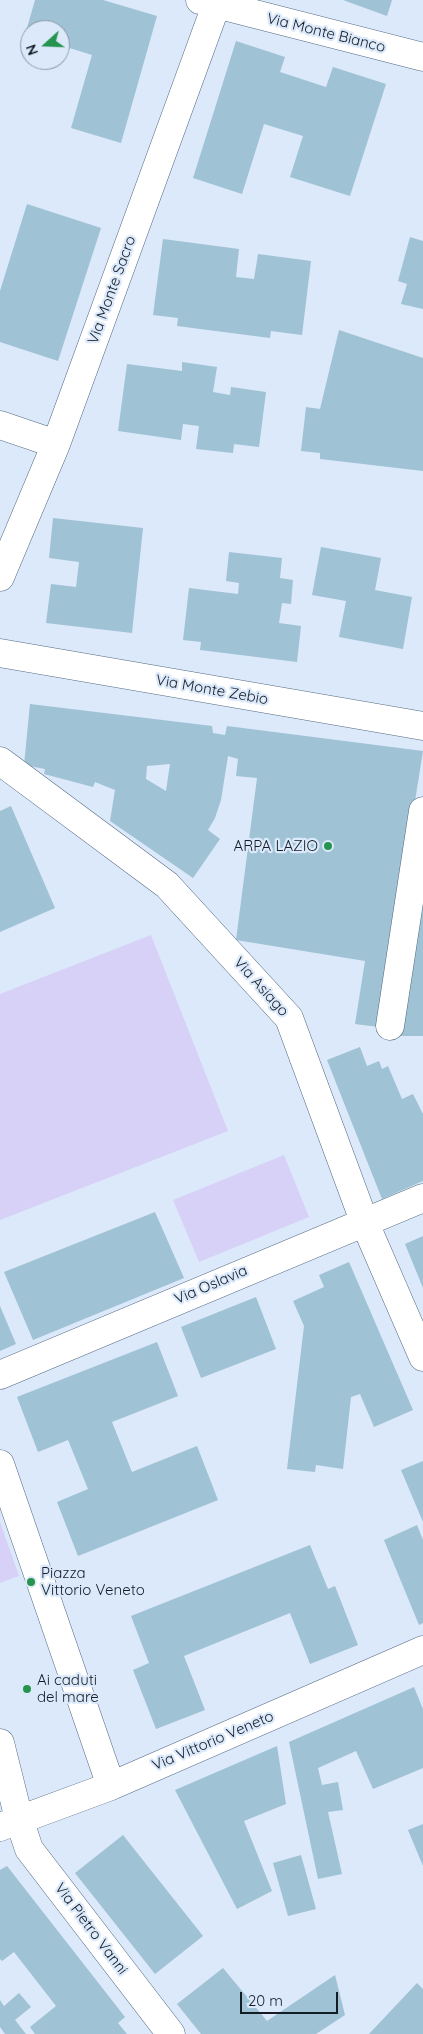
<!DOCTYPE html>
<html>
<head>
<meta charset="utf-8">
<style>
  body { margin:0 }
  #map { position:relative; width:423px; height:2034px; overflow:hidden; background:#dbe9fa; font-family:Quicksand,sans-serif }
  canvas { display:block }
  .north { position:absolute; left:20px; top:20px; width:50px; height:50px; box-sizing:border-box; background:#dbe9fa; border:1px solid #8b97a5; border-radius:50%; rotate:250deg; font-size:14px; font-weight:700; line-height:20px; text-align:center; color:#141c26 }
  .north::after { content:''; display:block; margin:auto; width:18px; height:22px; background:#26944e; clip-path:polygon(50% 0,100% 100%,50% 72%,0 100%) }
  .scale { position:absolute; left:240px; top:1992px; width:98px; height:22px; box-sizing:border-box; border:2px solid #141c26; border-top:0; padding-left:6px; font-size:15px; line-height:18px; white-space:nowrap; color:#141c26; -webkit-text-stroke:4px #dbe9fa; paint-order:stroke }
</style>
</head>
<body>
<div id="map">
<canvas width="423" height="2034"></canvas>
<div class="north">N</div>
<div class="scale">20 m</div>
</div>
<script>
const ctx = document.querySelector('canvas').getContext('2d');
ctx.lineJoin = 'round';
function fillPath(path, color) {
  ctx.fillStyle = color;
  ctx.fill(path, 'evenodd');
}
function toPath(rows) {
  const path = new Path2D();
  for (const r of rows) {
    path.moveTo(r[0], r[1]);
    for (let i = 2; i < r.length; i += 2) path.lineTo(r[i], r[i + 1]);
  }
  return path;
}
function trace(path, color, width, dash) {
  ctx.strokeStyle = color;
  ctx.lineWidth = width;
  ctx.lineCap = dash ? 'butt' : 'round';
  ctx.setLineDash(dash || []);
  ctx.stroke(path);
}
function write(font, color, halo, rows, align = 'center') {
  ctx.font = font + ' Quicksand,sans-serif';
  ctx.lineWidth = 4.5;
  ctx.setLineDash([]);
  ctx.textBaseline = 'middle';
  ctx.strokeStyle = halo;
  ctx.fillStyle = color;
  for (const [text, x, y, turn = 0] of rows) {
    ctx.save();
    ctx.translate(x, y);
    ctx.rotate((+turn || 0) * Math.PI / 180);
    ctx.textAlign = isNaN(turn) ? turn : align;
    if (halo) ctx.strokeText(text, 0, 0);
    ctx.fillText(text, 0, 0);
    ctx.restore();
  }
}
const green = toPath([
  [151,935,228,1131,0,1220,0,994],
  [284,1155,309,1217,199,1262,173,1200],
  [0,1522,19,1576,0,1583]
]);
const building = toPath([
  [35,0,103,0,157,16,121,143,71,128,92,55,60,45,60,30,30,30,30,37,25,35],
  [343,0,392,0,387,16],
  [236,41,285,57,280,72,326,87,333,67,386,84,350,196,290,177,303,136,264,124,242,194,193,178],
  [27,204,101,228,58,361,0,342,0,291],
  [410,237,423,241,423,309,401,304,407,284,398,281],
  [163,239,239,249,236,277,254,279,258,254,311,261,302,335,271,331,270,338,177,326,178,318,153,315],
  [339,330,423,358,423,471,320,459,320,453,301,451,306,407,320,409],
  [182,362,217,367,213,392,230,395,231,387,266,392,259,447,234,444,233,453,196,449,199,426,183,424,181,440,118,431,127,364,182,371],
  [53,518,143,528,132,633,46,623,51,584,76,587,79,562,49,558],
  [321,547,381,558,375,590,412,597,403,649,339,637,346,601,312,595],
  [229,552,282,558,280,578,293,580,291,604,282,603,279,623,301,626,297,662,200,650,201,642,183,640,189,588,238,594,239,583,226,581],
  [30,704,212,726,213,733,225,735,227,726,423,751,379,1027,355,1024,365,961,236,940,257,778,236,776,238,759,228,756,221,800,215,818,208,830,220,839,193,878,110,821,115,790,95,782,93,787,44,774,45,769,24,765],
  [170,764,166,791,146,779,147,766],
  [11,806,55,908,0,932,0,811],
  [423,872,423,1036,399,1036],
  [360,1047,367,1066,379,1061,382,1069,388,1066,402,1099,413,1094,423,1114,423,1181,382,1199,327,1060],
  [155,1212,184,1278,33,1340,4,1272],
  [423,1236,423,1288,405,1244],
  [349,1262,413,1410,374,1427,360,1394,351,1397,343,1469,316,1465,315,1472,287,1469,304,1326,293,1301,324,1287,319,1275],
  [256,1297,276,1349,201,1378,181,1327],
  [0,1306,16,1344,0,1351],
  [157,1342,178,1396,112,1422,132,1472,197,1446,218,1500,78,1556,57,1502,88,1489,68,1440,38,1452,17,1397],
  [423,1461,423,1522,401,1470],
  [417,1525,423,1540,423,1623,419,1625,384,1540],
  [310,1545,328,1589,335,1586,358,1645,310,1664,290,1613,184,1656,205,1710,156,1729,133,1670,149,1663,131,1616],
  [414,1687,423,1709,423,1768,373,1789,356,1751,318,1768,322,1785,338,1782,343,1810,328,1812,342,1874,318,1879,289,1742],
  [277,1746,286,1804,244,1821,272,1891,237,1909,175,1790],
  [423,1824,423,1866,408,1830],
  [123,1835,203,1936,155,1974,75,1873],
  [301,1855,316,1909,288,1916,273,1863],
  [7,1866,125,2017,118,2023,127,2034,35,2034,30,2027,56,2006,14,1952,2,1961,0,1959,0,1870],
  [223,1968,267,2021,335,1975,345,2015,316,2034,201,2034,177,2004],
  [417,1983,423,1989,423,2034,369,2034],
  [19,1993,31,2007,15,2020,26,2034,5,2034,0,2027,0,2000,4,2006]
]);
const minor = toPath([
  [200,0,423,57],
  [0,425,56,444],
  [0,577,56,444,218,0],
  [0,653,423,726],
  [0,761,167,885,289,1018,364,1221,423,1357],
  [390,1026,423,811],
  [0,1375,423,1198],
  [0,1464,111,1786],
  [0,1743,19,1819,29,1849,171,2034],
  [0,1827,111,1786,423,1650]
]);
const markers = [
  [328,846,5,"#26944e"],
  [31,1582,5,"#26944e"],
  [27,1689,5,"#26944e"]
];
const streetNames = [
  ["Via Monte Bianco",326,33,14],
  ["Via Monte Sacro",112,290,-70],
  ["Via Monte Zebio",212,690,10],
  ["Via Asiago",261,987,48],
  ["Via Oslavia",211,1285,-23],
  ["Via Vittorio Veneto",213,1741,-23],
  ["Via Pietro Vanni",91,1929,53]
];
const poiNames = [
  ["ARPA LAZIO",318,846,"right"],
  ["Piazza",41,1573],
  ["Vittorio Veneto",41,1590],
  ["Ai caduti",37,1680],
  ["del mare",37,1697]
];
fillPath(green, '#d7d1f7');
fillPath(building, '#9fc2d4');
trace(minor, '#536981', 29);
trace(minor, '#fff', 28);
for (const [x, y, r, color] of markers) {
  const dot = new Path2D();
  dot.arc(x, y, r, 0, 2 * Math.PI);
  ctx.fillStyle = color;
  ctx.fill(dot);
  trace(dot, '#dbe9fa', 2);
}
write('15px', '#141c26', '#dbe9fa', streetNames);
write('15px', '#141c26', '#dbe9fa', poiNames, 'left');
</script>
</body>
</html>
